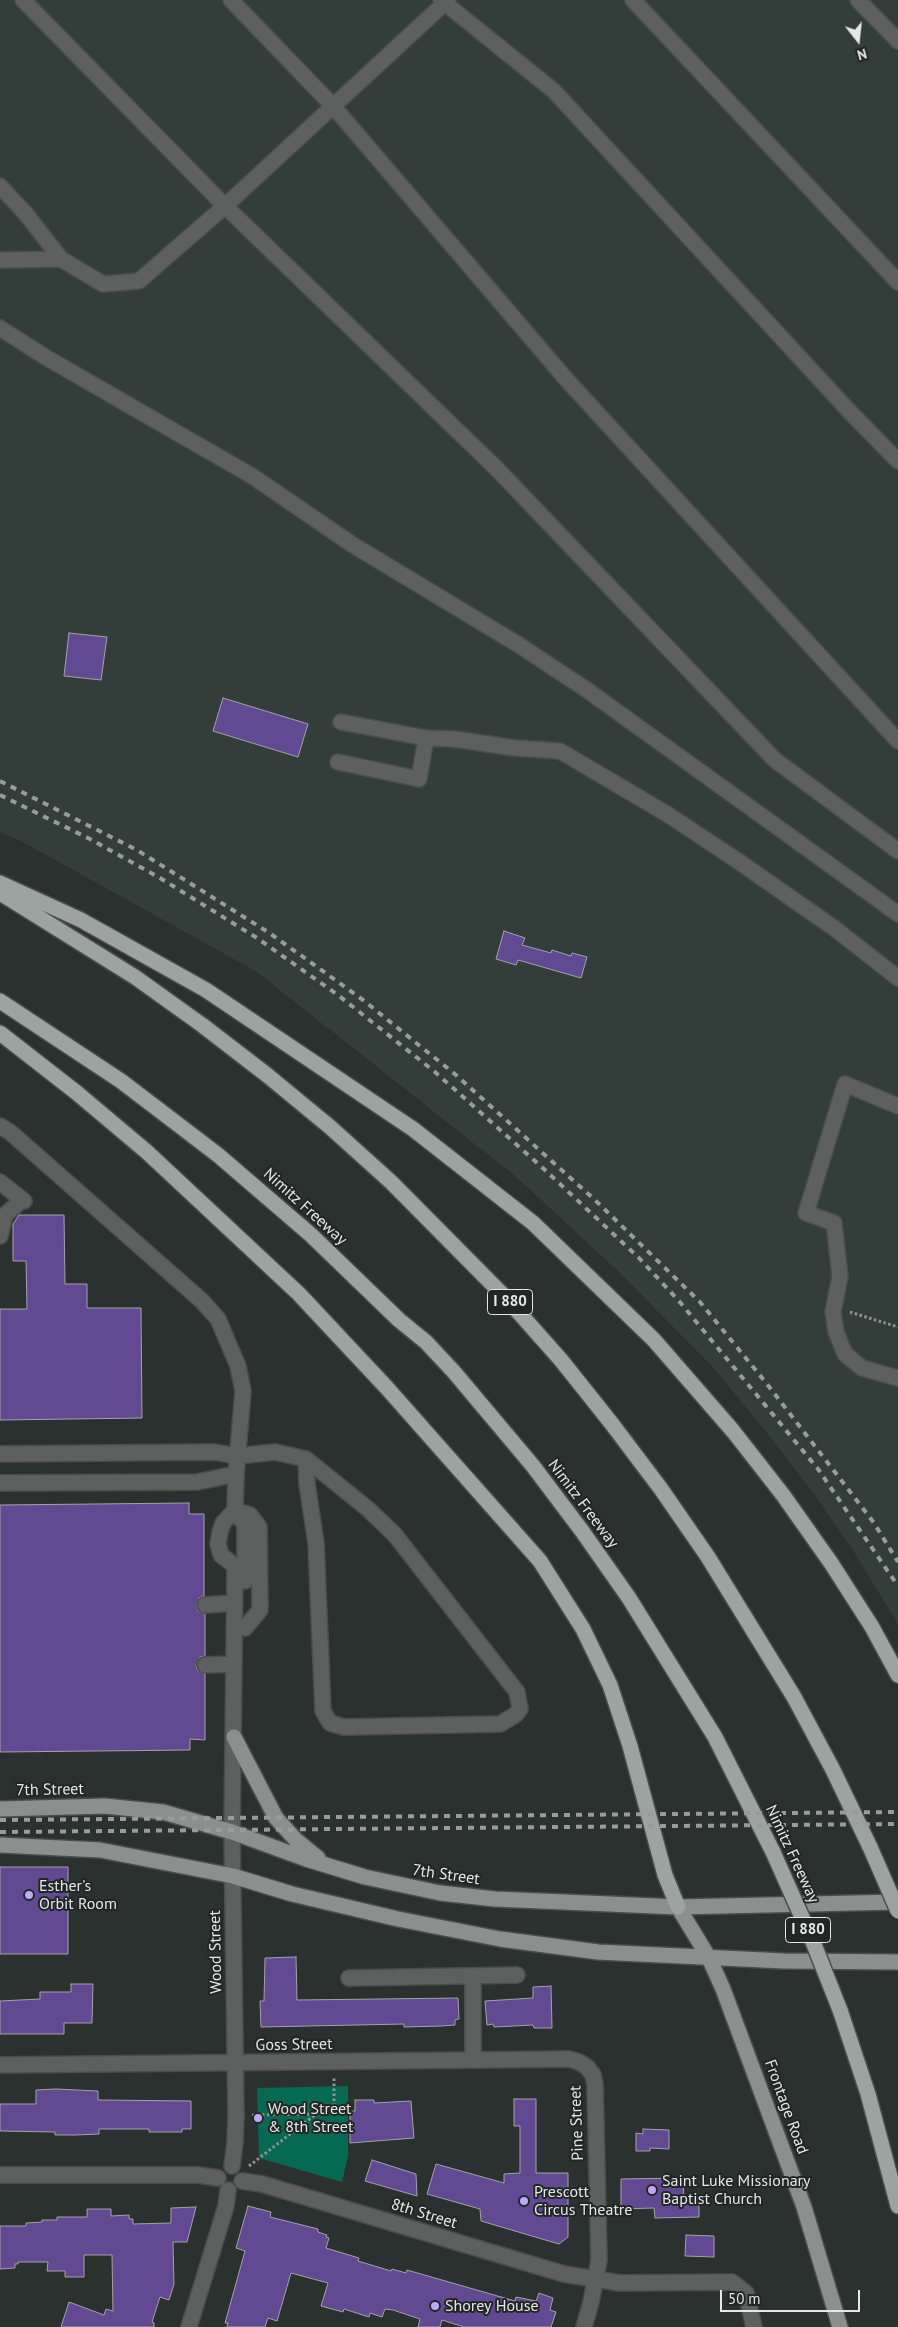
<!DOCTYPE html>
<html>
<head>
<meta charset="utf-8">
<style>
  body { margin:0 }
  #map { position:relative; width:898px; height:2327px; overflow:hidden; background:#2b312f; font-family:"PT Sans",sans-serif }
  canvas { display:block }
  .north { position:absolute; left:833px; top:15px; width:50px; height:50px; -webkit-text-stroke:4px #222725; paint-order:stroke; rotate:164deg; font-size:14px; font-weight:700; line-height:20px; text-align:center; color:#e4e8e6 }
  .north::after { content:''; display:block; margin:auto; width:18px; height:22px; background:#e4e8e6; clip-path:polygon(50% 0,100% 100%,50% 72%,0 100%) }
  .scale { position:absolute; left:720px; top:2290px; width:140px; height:22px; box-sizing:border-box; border:2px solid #e4e8e6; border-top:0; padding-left:6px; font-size:15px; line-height:18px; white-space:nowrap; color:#e4e8e6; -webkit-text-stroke:4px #222725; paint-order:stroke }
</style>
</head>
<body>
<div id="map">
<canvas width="898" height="2327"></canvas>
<div class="north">N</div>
<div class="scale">50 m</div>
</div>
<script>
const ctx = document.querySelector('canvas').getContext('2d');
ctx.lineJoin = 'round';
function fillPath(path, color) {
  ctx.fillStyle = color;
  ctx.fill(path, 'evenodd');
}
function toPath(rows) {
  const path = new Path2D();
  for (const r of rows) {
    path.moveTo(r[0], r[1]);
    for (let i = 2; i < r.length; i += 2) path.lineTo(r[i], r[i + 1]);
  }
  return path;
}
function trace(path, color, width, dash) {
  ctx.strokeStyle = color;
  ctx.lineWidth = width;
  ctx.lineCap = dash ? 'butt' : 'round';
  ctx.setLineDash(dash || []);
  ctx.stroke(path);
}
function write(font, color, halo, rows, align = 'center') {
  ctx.font = font + ' "PT Sans",sans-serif';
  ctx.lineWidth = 4;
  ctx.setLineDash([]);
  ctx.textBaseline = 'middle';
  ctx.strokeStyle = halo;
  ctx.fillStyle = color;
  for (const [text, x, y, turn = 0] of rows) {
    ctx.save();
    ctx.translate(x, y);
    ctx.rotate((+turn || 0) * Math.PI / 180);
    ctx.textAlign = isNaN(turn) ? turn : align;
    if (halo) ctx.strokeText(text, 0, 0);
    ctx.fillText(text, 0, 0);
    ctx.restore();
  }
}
const built = toPath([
  [0,0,898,0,898,1624,856,1555,815,1495,767,1433,713,1367,617,1270,514,1175,257,972,21,841,0,832]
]);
const green = toPath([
  [348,2086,348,2156,342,2182,259,2158,257,2088]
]);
const building = toPath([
  [69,633,107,637,101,680,64,676,69,633],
  [223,698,308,724,298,757,213,731,223,698],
  [504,931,525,938,522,945,551,953,552,950,571,956,572,953,587,957,581,978,518,960,516,965,496,959,504,931],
  [19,1215,64,1215,65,1284,87,1284,87,1308,141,1308,142,1418,0,1420,0,1309,27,1309,26,1261,13,1261,13,1224,19,1215],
  [189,1503,189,1514,204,1514,204,1596,199,1598,196,1605,198,1611,205,1614,205,1656,200,1657,196,1665,197,1670,205,1674,205,1740,190,1739,190,1750,0,1752,0,1505,189,1503],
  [0,1867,68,1867,68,1954,0,1954,0,1867],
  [296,1957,297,2000,458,1998,459,2019,455,2020,455,2025,441,2026,404,2027,404,2024,261,2027,260,2001,264,2001,265,1958,296,1957],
  [71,1984,93,1984,92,2023,64,2023,64,2034,0,2034,0,2001,40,1999,40,1992,71,1992,71,1984],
  [551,1986,552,2028,534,2028,533,2025,494,2027,493,2024,487,2025,485,2001,533,1998,533,1987,551,1986],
  [56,2089,98,2091,98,2100,191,2101,191,2129,182,2129,182,2132,149,2132,149,2129,99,2129,99,2134,75,2135,55,2135,55,2132,0,2131,0,2104,36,2104,36,2090,56,2089],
  [514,2099,536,2099,536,2173,568,2173,568,2237,559,2244,481,2221,480,2209,427,2194,436,2164,504,2183,504,2174,520,2173,520,2126,514,2126,514,2099],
  [355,2100,374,2100,374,2103,411,2101,414,2138,350,2143,350,2111,355,2111,355,2100],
  [643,2129,669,2130,669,2149,650,2148,650,2151,636,2151,636,2133,643,2134,643,2129],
  [372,2160,416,2174,417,2196,365,2181,372,2160],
  [683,2178,684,2201,699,2201,699,2217,655,2218,654,2208,621,2209,621,2179,683,2178],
  [248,2206,271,2212,270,2217,318,2229,318,2232,327,2235,326,2237,329,2238,326,2248,359,2258,358,2261,391,2271,392,2269,406,2273,407,2270,515,2301,516,2297,536,2301,539,2293,553,2298,550,2310,556,2312,551,2327,464,2327,442,2320,440,2327,418,2327,420,2319,393,2310,385,2309,382,2317,370,2313,369,2317,344,2309,343,2312,321,2306,328,2283,291,2273,277,2321,268,2318,265,2327,227,2327,228,2323,225,2323,245,2251,236,2248,248,2206],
  [196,2207,187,2242,173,2242,174,2284,169,2300,160,2297,152,2322,154,2323,154,2327,61,2327,69,2302,104,2315,106,2309,113,2311,112,2255,84,2255,84,2277,65,2277,65,2271,47,2271,48,2262,18,2262,18,2264,15,2264,15,2268,0,2269,0,2226,26,2226,26,2223,42,2222,42,2220,57,2220,57,2217,87,2217,87,2209,111,2209,111,2216,129,2215,129,2219,133,2219,133,2224,171,2223,171,2208,196,2207],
  [686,2235,714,2236,714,2257,685,2256,686,2235]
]);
const path = toPath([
  [850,1312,898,1327],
  [252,2115,316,2114,334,2108,334,2077],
  [249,2166,316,2114]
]);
const minor = toPath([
  [23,0,225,206,448,0],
  [231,0,333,106,566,379,898,741],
  [441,0,554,91,849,411,898,461],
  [633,0,898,282],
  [858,0,898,41],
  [0,186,26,214,61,259,103,284,139,281,225,206,497,469,775,760,898,851],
  [0,260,61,259],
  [0,328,47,358,252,476,353,545,519,645,587,690,898,914],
  [341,722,426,738],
  [338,762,419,779,426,738,454,739,515,748,560,751,667,814,738,861,834,928,898,978],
  [898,1106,845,1084,806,1213,834,1223,840,1276,833,1312,836,1332,845,1354,862,1368,898,1378],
  [0,1126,10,1132,202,1301,218,1319,238,1366,243,1391,236,1474,235,1510,223,1523,220,1532,218,1544,221,1555,235,1566,232,1832,236,2116,235,2142,232,2166],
  [0,1182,24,1201],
  [0,1236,5,1215,22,1200],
  [0,1454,214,1452,237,1456,275,1452,306,1459,307,1484,316,1543,323,1711,330,1723,344,1727,500,1724,515,1715,520,1709,517,1692,395,1535,368,1509,306,1459],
  [0,1483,197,1482,236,1474],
  [235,1510,245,1525,245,1581],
  [237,1511,250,1515,259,1527,260,1610,245,1628],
  [205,1605,235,1603],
  [205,1665,234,1664],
  [473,1976,473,2060],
  [349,1978,517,1975],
  [0,2065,569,2059,579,2062,587,2067,593,2075,595,2084,599,2260,591,2302,584,2327],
  [0,2175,198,2175,218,2178],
  [242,2181,262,2184,564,2274,620,2283,732,2282,746,2293,754,2327],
  [189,2327,226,2206,228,2190]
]);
const major = toPath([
  [234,1737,276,1818,296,1840,318,1858],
  [0,1809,105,1806,163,1812,232,1832,306,1859,365,1877,440,1893,495,1899,678,1907,898,1902],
  [0,1845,100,1850,233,1876,292,1894,398,1919,500,1939,598,1952,784,1961,898,1962],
  [678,1907,709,1958,723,1989,804,2207,840,2327]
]);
const highway = toPath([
  [0,883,81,920,206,990,413,1129,533,1223,654,1340,733,1431,783,1495,831,1563,872,1627,898,1675],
  [0,893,135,977,202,1025,267,1075,330,1127,391,1182,506,1298,561,1360,612,1424,661,1489,708,1557,794,1697,833,1770,870,1847],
  [0,1001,121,1081,218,1155,311,1235,399,1320,426,1342,454,1372,533,1466,582,1531,629,1598,715,1737,773,1852],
  [0,1033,77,1093,147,1152,299,1294,387,1388,540,1561,583,1629,610,1685,630,1746,665,1875,678,1907],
  [840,2010,868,2094,898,2206]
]);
const rail = toPath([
  [0,781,137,850,271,934,363,1000,456,1075,595,1200,700,1302,767,1384,838,1476,874,1523,898,1562],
  [0,795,90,839,160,878,257,938,338,995,435,1072,544,1169,639,1258,679,1301,818,1469,898,1586],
  [0,1820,898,1812],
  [0,1832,898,1824]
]);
const highwayBridge = toPath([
  [870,1847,898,1911],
  [773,1852,813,1942,840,2010]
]);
const markers = [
  [29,1895,5,"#bea9f4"],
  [258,2118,5,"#bea9f4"],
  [652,2190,5,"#bea9f4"],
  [524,2201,5,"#bea9f4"],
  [435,2306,5,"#bea9f4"]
];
const shields = [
  [510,1302,45],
  [808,1930,45]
];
const shieldNames = [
  ["I 880",510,1302],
  ["I 880",808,1930]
];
const streetNames = [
  ["Nimitz Freeway",305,1207,42],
  ["Nimitz Freeway",583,1504,53],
  ["7th Street",50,1790,-1],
  ["Nimitz Freeway",792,1854,65],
  ["7th Street",446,1875,8],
  ["Wood Street",216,1952,-91],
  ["Goss Street",294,2045,-1],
  ["Frontage Road",786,2107,70],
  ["Pine Street",577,2123,-92],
  ["8th Street",424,2214,17]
];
const poiNames = [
  ["Esther's",39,1886],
  ["Orbit Room",39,1904],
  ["Wood Street",268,2109],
  ["& 8th Street",268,2127],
  ["Saint Luke Missionary",662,2181],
  ["Baptist Church",662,2199],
  ["Prescott",534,2192],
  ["Circus Theatre",534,2210],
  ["Shorey House",445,2306]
];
fillPath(built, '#333e3a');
fillPath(green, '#066953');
fillPath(building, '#614a92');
trace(building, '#a4a2a8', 1);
trace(minor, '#494e4c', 18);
trace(major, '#494e4c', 18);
trace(highway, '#494e4c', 18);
trace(path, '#8f9492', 3, [2.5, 2.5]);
trace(minor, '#5e605f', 15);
trace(major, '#8b908e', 15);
trace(highway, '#9ca3a1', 15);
trace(rail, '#989d9b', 4, [6, 6]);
trace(highwayBridge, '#494e4c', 18, []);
trace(highwayBridge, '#9ca3a1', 15);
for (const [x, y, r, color] of markers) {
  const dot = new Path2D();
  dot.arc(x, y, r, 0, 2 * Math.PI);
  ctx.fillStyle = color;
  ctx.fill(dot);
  trace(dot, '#222725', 2);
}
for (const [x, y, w] of shields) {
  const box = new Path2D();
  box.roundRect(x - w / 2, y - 12.5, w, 25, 4);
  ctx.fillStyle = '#222725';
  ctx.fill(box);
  trace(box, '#e4e8e6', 1);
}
write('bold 15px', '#e4e8e6', null, shieldNames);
write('16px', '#e4e8e6', '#222725', streetNames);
write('16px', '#e4e8e6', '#222725', poiNames, 'left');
</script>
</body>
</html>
